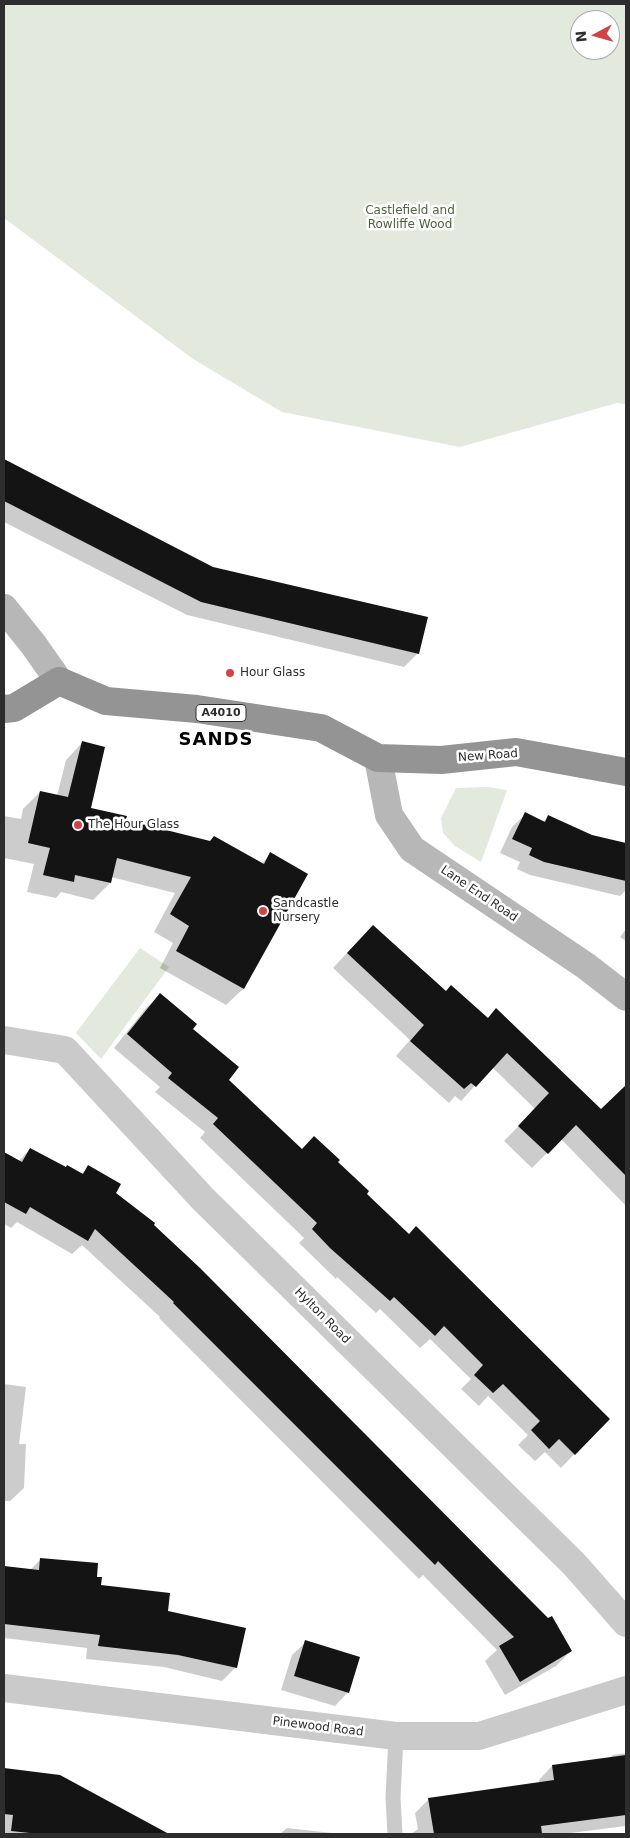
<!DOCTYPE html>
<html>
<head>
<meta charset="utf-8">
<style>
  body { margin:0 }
  #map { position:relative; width:630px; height:1838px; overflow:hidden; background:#fff; font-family:"DejaVu Sans",sans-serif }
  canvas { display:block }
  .frame { position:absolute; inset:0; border:5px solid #2d2d2d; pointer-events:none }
  .north { position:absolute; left:570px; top:10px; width:50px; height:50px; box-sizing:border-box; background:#fff; border:1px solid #ababab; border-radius:50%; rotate:264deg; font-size:14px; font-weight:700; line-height:20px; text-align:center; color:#2d2d2d }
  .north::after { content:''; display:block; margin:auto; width:18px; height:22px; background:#d04348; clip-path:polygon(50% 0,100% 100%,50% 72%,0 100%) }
</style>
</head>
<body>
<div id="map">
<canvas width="630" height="1838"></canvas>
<div class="frame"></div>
<div class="north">N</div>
</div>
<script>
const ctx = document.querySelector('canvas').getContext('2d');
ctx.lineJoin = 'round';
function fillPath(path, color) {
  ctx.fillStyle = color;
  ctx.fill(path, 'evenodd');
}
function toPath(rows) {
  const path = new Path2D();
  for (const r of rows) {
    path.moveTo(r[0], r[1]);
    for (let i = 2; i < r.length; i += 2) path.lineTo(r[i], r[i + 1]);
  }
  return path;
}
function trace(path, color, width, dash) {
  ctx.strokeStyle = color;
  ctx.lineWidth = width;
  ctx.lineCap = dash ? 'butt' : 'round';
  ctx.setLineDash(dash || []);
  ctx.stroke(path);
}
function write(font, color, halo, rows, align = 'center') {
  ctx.font = font + ' "DejaVu Sans",sans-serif';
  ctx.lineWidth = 5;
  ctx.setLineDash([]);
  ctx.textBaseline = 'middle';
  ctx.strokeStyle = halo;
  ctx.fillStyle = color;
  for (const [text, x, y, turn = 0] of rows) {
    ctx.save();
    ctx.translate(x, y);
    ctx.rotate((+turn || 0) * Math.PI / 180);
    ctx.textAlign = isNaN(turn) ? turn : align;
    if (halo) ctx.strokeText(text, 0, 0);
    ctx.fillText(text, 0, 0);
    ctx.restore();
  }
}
const green = toPath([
  [4,4,626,4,626,404,617,403,460,447,282,412,193,359,4,218],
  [580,20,610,20,610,50,580,50],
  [487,787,507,790,481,862,455,846,443,833,441,818,456,788],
  [140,948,169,967,101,1059,76,1033]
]);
const shadow = toPath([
  [4,461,213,568,418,653,404,667,187,615,4,522],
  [82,743,90,809,261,864,271,854,307,874,243,989,226,1005,160,968,173,943,154,932,175,893,111,877,110,883,93,900,61,892,56,898,27,892,34,864,4,858,4,816,21,819,23,809,40,792,57,796,66,760],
  [526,814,543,822,549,816,592,837,626,845,626,890,620,896,530,875,517,869,520,862,500,853,512,827],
  [626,929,626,941,620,937],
  [358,941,487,1019,601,1111,614,1098,626,1111,626,1206,561,1139,532,1168,504,1141,535,1109,492,1067,461,1101,455,1096,449,1103,396,1056,410,1040,333,968],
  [160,995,191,1029,227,1080,302,1150,336,1162,365,1194,608,1419,561,1468,545,1452,535,1461,518,1445,528,1435,488,1396,479,1406,461,1389,471,1379,430,1339,420,1348,380,1309,376,1313,337,1277,336,1279,299,1243,304,1238,200,1138,205,1132,155,1092,160,1087,114,1048,146,1008],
  [30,1149,65,1169,81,1174,89,1167,114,1193,152,1225,571,1651,556,1666,505,1695,485,1661,497,1650,423,1575,419,1579,159,1318,160,1317,82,1245,72,1254,17,1222,11,1228,4,1224,4,1153,18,1162],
  [4,1384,26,1387,19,1444,26,1444,24,1488,10,1501,4,1501],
  [41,1559,95,1578,100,1586,167,1612,236,1667,222,1681,164,1667,86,1659,87,1648,4,1638,4,1567,30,1570],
  [306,1642,348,1692,335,1706,281,1690,292,1655],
  [626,1753,626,1826,563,1834,411,1834,418,1829,415,1813,429,1799,539,1784,539,1780,552,1766,609,1758,613,1755],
  [4,1769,60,1776,166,1834,4,1834],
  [287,1828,341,1834,280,1834]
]);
const building = toPath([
  [4,459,213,567,428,617,419,654,201,602,4,501],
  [82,741,105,747,91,808,127,816,126,820,210,841,214,836,264,864,270,852,308,874,244,989,176,951,189,926,170,914,191,877,117,858,111,883,75,875,74,882,43,875,50,848,28,843,40,791,68,797],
  [525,812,545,822,548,815,592,835,626,843,626,881,544,862,529,855,532,848,512,839],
  [373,925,446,991,451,985,488,1018,496,1008,601,1109,626,1085,626,1176,576,1125,548,1154,518,1126,549,1093,507,1053,476,1087,471,1083,464,1089,410,1041,424,1025,347,953],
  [160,993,197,1024,193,1029,239,1067,229,1080,302,1149,314,1136,340,1160,338,1162,369,1191,367,1194,409,1234,416,1226,610,1419,575,1455,559,1439,549,1449,531,1430,540,1421,503,1384,493,1393,474,1375,483,1365,444,1326,435,1336,394,1297,390,1301,330,1248,312,1229,317,1223,213,1124,218,1118,168,1078,172,1073,127,1034],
  [30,1148,66,1167,67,1165,83,1174,88,1165,121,1184,116,1193,155,1223,154,1225,200,1268,548,1618,552,1616,572,1651,520,1682,499,1646,514,1637,438,1561,435,1565,173,1303,174,1302,95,1229,88,1241,30,1207,26,1214,4,1202,4,1152,22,1162],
  [40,1558,98,1563,97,1577,102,1577,101,1585,170,1593,168,1611,246,1628,237,1668,178,1655,98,1646,100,1635,4,1624,4,1566,39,1570],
  [305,1640,360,1657,349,1693,294,1676],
  [626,1755,626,1815,541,1826,542,1834,434,1834,428,1798,554,1780,552,1765],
  [4,1768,60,1775,169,1834,39,1834,11,1831,13,1815,4,1814]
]);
const lane = toPath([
  [395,1834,393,1798,396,1736]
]);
const street = toPath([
  [4,1040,65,1050,203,1199,574,1564,626,1623],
  [4,1688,396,1736,479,1736,626,1690]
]);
const secondary = toPath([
  [4,608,33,644,59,681],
  [378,758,389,815,412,849,586,966,626,997]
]);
const highway = toPath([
  [4,709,14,708,59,681,106,701,197,709,321,728,378,758,441,760,516,752,626,772]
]);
const markers = [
  [230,673,5,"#d04348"],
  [78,825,5,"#d04348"],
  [263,911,5,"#d04348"]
];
const shields = [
  [221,713,50]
];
const shieldNames = [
  ["A4010",221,713]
];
const parkNames = [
  ["Castlefield and",410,211],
  ["Rowliffe Wood",410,225]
];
const poiNames = [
  ["Hour Glass",240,673],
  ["The Hour Glass",88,825],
  ["Sandcastle",273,904],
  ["Nursery",273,918]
];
const streetNames = [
  ["New Road",488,756,-4],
  ["Lane End Road",479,894,34],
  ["Hylton Road",322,1316,45],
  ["Pinewood Road",318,1727,7]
];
const districtNames = [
  ["SANDS",216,740]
];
fillPath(green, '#e3e9dc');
fillPath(shadow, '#0003');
fillPath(building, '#141414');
trace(lane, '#cacaca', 15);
trace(street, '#cacaca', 28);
trace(secondary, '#b7b7b7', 28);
trace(highway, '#949494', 28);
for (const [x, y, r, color] of markers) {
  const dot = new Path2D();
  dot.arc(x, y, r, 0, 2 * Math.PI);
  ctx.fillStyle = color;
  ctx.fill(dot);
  trace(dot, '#fff', 2);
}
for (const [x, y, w] of shields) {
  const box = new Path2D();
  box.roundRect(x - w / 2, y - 8.5, w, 17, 4);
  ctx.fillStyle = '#fff';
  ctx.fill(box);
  trace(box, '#2d2d2d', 1);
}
write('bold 11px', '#2d2d2d', null, shieldNames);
write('12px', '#4f6340', '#fff', parkNames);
write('12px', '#2d2d2d', '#fff', poiNames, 'left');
write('12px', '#2d2d2d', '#fff', streetNames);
ctx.letterSpacing = '1px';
write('bold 18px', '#000', '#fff', districtNames);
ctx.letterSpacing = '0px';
</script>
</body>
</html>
